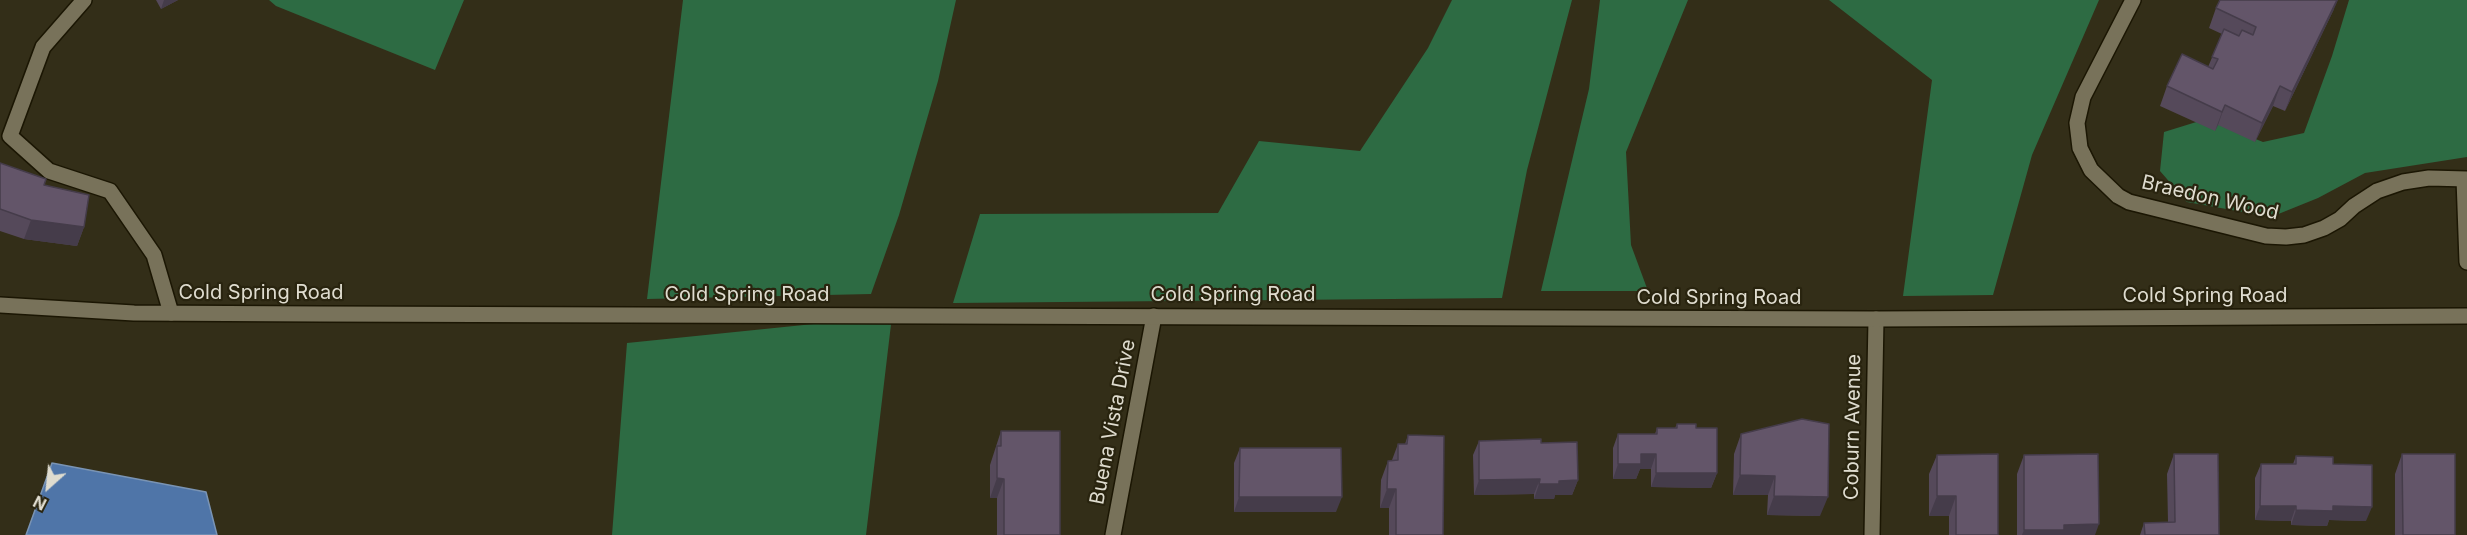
<!DOCTYPE html>
<html>
<head>
<meta charset="utf-8">
<style>
  body { margin:0 }
  #map { position:relative; width:2467px; height:535px; overflow:hidden; background:#332e18; font-family:Inter,sans-serif }
  canvas { display:block }
  .north { position:absolute; left:18px; top:457px; width:60px; height:60px; -webkit-text-stroke:4px #29240f; paint-order:stroke; rotate:207deg; font-size:16px; font-weight:700; line-height:24px; text-align:center; color:#dfdccf }
  .north::after { content:''; display:block; margin:auto; width:21px; height:27px; background:#dfdccf; clip-path:polygon(50% 0,100% 100%,50% 72%,0 100%) }
</style>
</head>
<body>
<div id="map">
<canvas width="2467" height="535"></canvas>
<div class="north">N</div>
</div>
<script>
const ctx = document.querySelector('canvas').getContext('2d');
ctx.lineJoin = 'round';
function fillPath(path, color) {
  ctx.fillStyle = color;
  ctx.fill(path, 'evenodd');
}
function toPath(rows) {
  const path = new Path2D();
  for (const r of rows) {
    path.moveTo(r[0], r[1]);
    for (let i = 2; i < r.length; i += 2) path.lineTo(r[i], r[i + 1]);
  }
  return path;
}
function trace(path, color, width, dash) {
  ctx.strokeStyle = color;
  ctx.lineWidth = width;
  ctx.lineCap = dash ? 'butt' : 'round';
  ctx.setLineDash(dash || []);
  ctx.stroke(path);
}
function write(font, color, halo, rows, align = 'center') {
  ctx.font = font + ' Inter,sans-serif';
  ctx.lineWidth = 4.5;
  ctx.setLineDash([]);
  ctx.textBaseline = 'middle';
  ctx.strokeStyle = halo;
  ctx.fillStyle = color;
  for (const [text, x, y, turn = 0] of rows) {
    ctx.save();
    ctx.translate(x, y);
    ctx.rotate((+turn || 0) * Math.PI / 180);
    ctx.textAlign = isNaN(turn) ? turn : align;
    if (halo) ctx.strokeText(text, 0, 0);
    ctx.fillText(text, 0, 0);
    ctx.restore();
  }
}
const forest = toPath([
  [269,0,464,0,435,70,276,6],
  [683,0,956,0,938,81,899,215,871,294,647,299],
  [1452,0,1572,0,1527,170,1502,298,953,303,980,214,1218,213,1259,141,1360,151,1428,48],
  [1600,0,1688,0,1626,152,1631,245,1648,291,1541,291,1589,89],
  [1829,0,2099,0,2032,155,1993,295,1903,296,1932,80],
  [2349,0,2467,0,2467,157,2365,173,2318,198,2271,217,2187,202,2160,171,2164,132,2206,119,2263,142,2304,133,2332,56],
  [892,316,866,535,612,535,627,343]
]);
const water = toPath([
  [52,463,206,492,217,535,26,535,52,463]
]);
const service = toPath([
  [84,0,43,47,10,136,49,171,110,191,154,255,171,313]
]);
const minor = toPath([
  [2133,0,2083,97,2077,123,2080,148,2091,170,2118,196,2129,202,2266,236,2286,237,2304,235,2324,228,2340,219,2354,206,2377,191,2403,182,2429,178,2467,179],
  [2464,179,2467,262],
  [1113,535,1154,316],
  [1872,535,1876,319]
]);
const tertiary = toPath([
  [0,305,134,313,321,314,1876,319,2467,316]
]);
const wall = toPath([
  [156,0,178,0,161,9],
  [2216,8,2334,9,2285,111,2273,106,2255,142,2218,125,2215,131,2160,106,2167,86,2208,67,2222,34,2209,28],
  [0,163,44,185,84,227,77,246,24,239,0,231],
  [1677,424,1696,428,1717,473,1711,488,1651,487,1651,469,1640,469,1636,479,1613,479,1613,448,1618,434,1655,434,1657,428,1675,428],
  [1001,431,1060,535,997,535,997,498,990,498,990,465],
  [1741,434,1820,516,1767,515,1768,495,1733,495,1734,454],
  [1408,435,1443,535,1389,535,1389,508,1380,508,1381,480,1388,461,1392,460,1398,444,1405,444],
  [1479,441,1541,443,1578,480,1572,495,1555,495,1554,499,1534,499,1534,494,1474,495,1473,455],
  [1240,448,1336,512,1234,512,1234,463],
  [2174,454,2219,535,2140,535,2144,523,2168,522,2167,474],
  [2402,454,2455,535,2395,535,2395,474],
  [1937,455,1998,535,1949,535,1949,516,1929,516,1929,474],
  [2024,455,2095,535,2017,535,2017,474],
  [2296,456,2333,464,2366,521,2329,520,2327,526,2291,525,2291,521,2255,520,2255,478,2261,464,2293,464]
]);
const shadedWall = toPath([
  [164,0,178,0,161,9],
  [2337,0,2338,0,2334,9,2285,111,2292,92],
  [2280,86,2273,106,2255,142,2262,123],
  [2225,105,2218,125,2215,131,2222,112],
  [31,220,84,227,77,246,24,239],
  [1641,454,1656,454,1651,469,1640,469,1636,479,1613,479,1618,464],
  [1656,473,1717,473,1711,488,1651,487],
  [1740,475,1775,476,1768,495,1733,495],
  [997,478,1004,479,997,498,990,498],
  [1540,479,1534,494,1474,495,1479,480],
  [1578,480,1572,495,1555,495,1554,499,1534,499,1539,484,1559,481],
  [1387,489,1396,489,1389,508,1380,508],
  [1774,496,1828,497,1820,516,1767,515],
  [1937,496,1956,496,1949,516,1929,516],
  [1239,497,1342,497,1336,512,1234,512],
  [2260,506,2296,506,2291,521,2255,520],
  [2333,506,2372,507,2366,521,2329,520,2327,526,2291,525,2296,510],
  [2099,524,2095,535,2022,535,2024,530,2064,525]
]);
const building = toPath([
  [2220,0,2337,0,2292,92,2280,86,2262,123,2225,105,2222,112,2167,86,2182,54,2213,69,2218,59,2212,57,2224,29,2239,36,2242,30,2253,35,2256,27,2216,8,2220,0],
  [0,163,46,179,44,185,89,195,84,227,31,220,0,209,0,163],
  [1802,419,1829,424,1828,497,1774,496,1775,476,1740,475,1741,434,1802,419],
  [1677,424,1696,424,1696,428,1717,428,1717,473,1656,473,1656,454,1641,454,1641,464,1618,464,1618,434,1657,434,1657,428,1677,428,1677,424],
  [1001,431,1060,431,1060,535,1004,535,1004,479,997,478,997,446,1001,446,1001,431],
  [1408,435,1444,436,1443,535,1396,535,1396,489,1387,489,1388,461,1398,460,1398,444,1407,444,1408,435],
  [1541,439,1541,443,1577,442,1578,480,1559,481,1559,484,1539,484,1540,479,1479,480,1479,441,1541,439],
  [1240,448,1341,448,1342,497,1239,497,1240,448],
  [1998,454,1998,535,1956,535,1956,496,1937,496,1937,455,1998,454],
  [2098,454,2099,524,2064,525,2064,530,2024,530,2024,455,2098,454],
  [2174,454,2218,454,2219,535,2145,535,2144,523,2175,522,2174,454],
  [2402,454,2455,454,2455,535,2403,535,2402,454],
  [2296,456,2333,457,2333,464,2372,465,2372,507,2333,506,2333,511,2296,510,2296,506,2260,506,2261,464,2296,464,2296,456]
]);
const streetNames = [
  ["Braedon Wood",2210,198,13],
  ["Cold Spring Road",261,293],
  ["Cold Spring Road",747,295],
  ["Cold Spring Road",1233,295],
  ["Cold Spring Road",2205,296],
  ["Cold Spring Road",1719,298],
  ["Buena Vista Drive",1113,422,-79],
  ["Coburn Avenue",1853,427,-89]
];
fillPath(forest, '#2d6b43');
fillPath(water, '#4f75a8');
trace(water, '#7a94b4', 1.5);
trace(service, '#1b1603', 18);
trace(minor, '#1b1603', 18);
trace(tertiary, '#1b1603', 18);
trace(service, '#78725a', 15);
trace(minor, '#78725a', 15);
trace(tertiary, '#78725a', 15);
fillPath(wall, '#55495a');
fillPath(shadedWall, '#453c4a');
fillPath(building, '#635569');
trace(building, '#453c4a', 1.5);
write('20px', '#dfdccf', '#29240f', streetNames);
</script>
</body>
</html>
